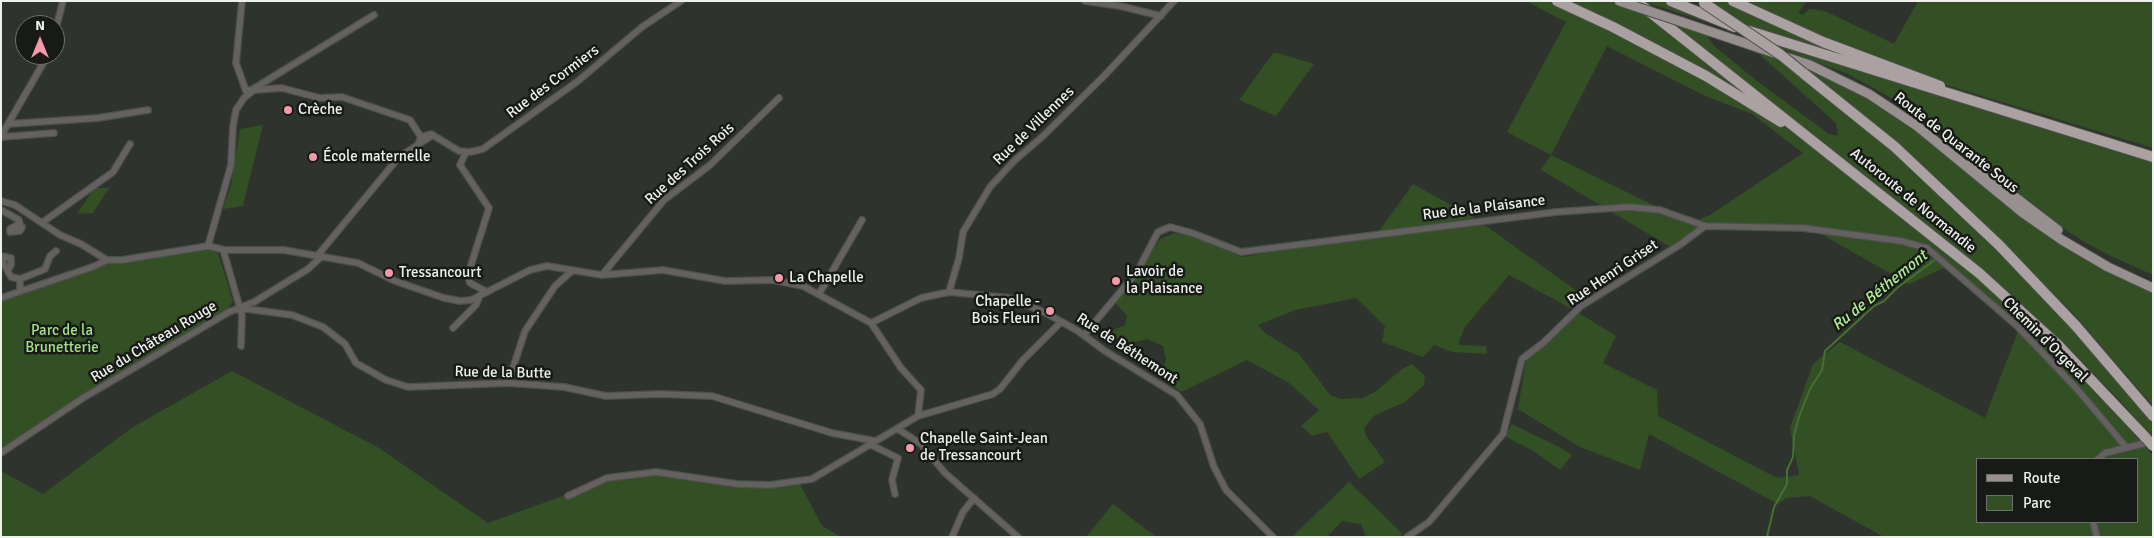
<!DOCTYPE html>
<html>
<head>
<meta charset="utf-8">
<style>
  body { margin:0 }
  #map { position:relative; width:2154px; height:538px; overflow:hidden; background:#2f332d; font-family:Signika,sans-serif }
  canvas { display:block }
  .frame { position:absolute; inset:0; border:2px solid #edf1ec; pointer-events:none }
  .legend { position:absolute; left:1976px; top:458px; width:162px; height:65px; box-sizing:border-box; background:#181a17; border:1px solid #6d706c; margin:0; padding:6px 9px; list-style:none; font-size:15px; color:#edf1ec }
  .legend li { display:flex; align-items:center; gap:10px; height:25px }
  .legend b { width:25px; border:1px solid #6d706c }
  .north { position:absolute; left:15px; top:15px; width:50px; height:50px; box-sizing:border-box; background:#181a17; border:1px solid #6d706c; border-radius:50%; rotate:0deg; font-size:14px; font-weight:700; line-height:20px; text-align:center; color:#edf1ec }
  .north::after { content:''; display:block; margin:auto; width:18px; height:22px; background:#f39aa9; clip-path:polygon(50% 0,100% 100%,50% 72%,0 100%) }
</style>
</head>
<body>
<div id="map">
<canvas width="2154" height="538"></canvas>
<div class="frame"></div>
<ul class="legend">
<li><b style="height:6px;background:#988f90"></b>Route</li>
<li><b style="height:14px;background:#325024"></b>Parc</li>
</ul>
<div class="north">N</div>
</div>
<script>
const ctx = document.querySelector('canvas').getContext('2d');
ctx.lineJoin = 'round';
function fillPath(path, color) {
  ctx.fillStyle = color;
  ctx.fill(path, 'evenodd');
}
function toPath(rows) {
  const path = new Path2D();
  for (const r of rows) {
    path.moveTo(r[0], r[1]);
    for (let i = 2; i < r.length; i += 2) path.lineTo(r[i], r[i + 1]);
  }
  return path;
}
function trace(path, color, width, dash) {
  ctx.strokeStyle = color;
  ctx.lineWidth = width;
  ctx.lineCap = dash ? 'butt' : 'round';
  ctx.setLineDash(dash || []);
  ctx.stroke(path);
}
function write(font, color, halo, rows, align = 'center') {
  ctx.font = font + ' Signika,sans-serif';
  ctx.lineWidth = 5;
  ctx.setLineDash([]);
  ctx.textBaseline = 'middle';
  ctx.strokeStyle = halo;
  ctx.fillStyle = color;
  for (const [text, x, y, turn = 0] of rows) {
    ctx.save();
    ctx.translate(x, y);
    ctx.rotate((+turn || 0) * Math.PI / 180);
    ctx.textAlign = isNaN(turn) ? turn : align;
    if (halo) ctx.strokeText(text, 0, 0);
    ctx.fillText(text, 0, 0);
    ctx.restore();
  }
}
const green = toPath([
  [1526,1,1554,1,1733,95,1789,130,1930,239,2011,307,2115,412,2153,456,2153,537,1884,537,1810,496,1786,498,1778,504,1649,434,1640,470,1580,447,1518,409,1527,353,1579,313,1616,336,1603,363,1657,390,1658,416,1777,478,1799,475,1790,428,1813,364,1840,342,1985,418,2018,331,1948,266,1909,284,1814,230,1705,229,1674,249,1541,170,1551,155,1507,132,1566,22],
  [1607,46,1703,95,1752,114,1803,153,1710,215,1690,223,1551,155],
  [1978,459,2138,459,2138,522,1978,522],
  [1565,1,1609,1,1643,11,1777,117],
  [1642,1,1665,1,1736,29,1743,34],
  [1707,1,1729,1,1892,71,1744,26],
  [1741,1,1807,1,1798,13,1803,15,1809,9,1825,11,1894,44,1918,1,2153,1,2153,148,1943,84,1801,29],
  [1663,18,1707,31,1708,37,1714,46,1757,81,1829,134,1838,136,1836,123,1759,54,1726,42,1729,40,1770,53,1839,105,1882,141,2031,281,2153,422,2153,438,2122,403,2071,350,1996,281],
  [1765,40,2153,161,2153,275,2115,258,2086,243,2032,208,1965,153,1893,99,1850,75,1770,44],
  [1274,52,1314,64,1276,116,1239,100],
  [1796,63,1849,86,1912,126,2013,210,2153,292,2153,406,2073,313,1960,200,1889,136],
  [263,125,243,206,223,209,231,185,240,129],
  [1413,184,1475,218,1581,294,1570,308,1509,275,1464,328,1458,345,1486,346,1487,354,1452,352,1434,345,1423,357,1382,342,1385,326,1356,298,1295,310,1258,325,1265,333,1299,354,1330,395,1341,399,1363,398,1375,392,1402,369,1412,364,1425,376,1424,385,1405,402,1375,415,1364,428,1366,436,1385,462,1359,479,1327,432,1312,436,1301,426,1319,410,1289,383,1247,360,1181,392,1161,376,1166,360,1163,346,1147,339,1128,344,1115,339,1095,338,1125,325,1127,316,1111,298,1121,292,1144,265,1160,239,1175,233,1190,236,1242,257,1377,234],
  [94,188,109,188,93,213,77,214],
  [187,249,208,250,218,253,233,301,225,312,87,396,1,454,1,295,104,264],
  [232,371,379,448,488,523,607,480,655,474,771,487,800,484,822,526,841,537,1,537,1,471,43,494,133,427],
  [1512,424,1559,447,1572,455,1560,470,1535,452,1505,436],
  [1349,482,1403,534,1398,537,1366,537,1361,524,1342,521,1327,537,1292,537],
  [1113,504,1156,537,1086,537]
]);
const stream = toPath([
  [1767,537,1774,507,1787,484,1787,470,1793,457,1794,436,1799,417,1810,389,1822,370,1825,351,1874,306,1884,301,1897,288,1936,259]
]);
const street = toPath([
  [242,1,236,63,246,91],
  [1085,1,1120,6,1161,16],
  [55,32,63,1],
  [253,89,374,15],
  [254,90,282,88,320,98,342,97,410,120,421,137],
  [8,124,98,118,148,110],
  [1,136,48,55],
  [1,137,54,133],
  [419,142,421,137,431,134,459,151,470,152,483,149,578,81,642,27,681,1],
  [466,152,460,165,489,208,471,265,469,280,470,283,487,292],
  [1,201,15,205,60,235,81,244,107,260,122,260,208,246,225,250,284,250,358,263,395,281,444,298,460,301,471,300,530,270,547,266,602,275,663,270,725,281,773,280,803,286,871,323,901,368,921,390,918,416],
  [1,210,19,220,20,225],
  [43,222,113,172,130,144],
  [17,225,22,227,20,231,10,232,10,229,17,225],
  [208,246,231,165,233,126,236,110,244,98,254,90,247,90],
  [225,250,224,253,240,308,292,315,323,327,345,344,356,363,386,380,408,387,508,383,564,387,606,396,660,394,712,396,832,433,875,441],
  [318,255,399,157,433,135],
  [1,256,11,258,11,265,8,270],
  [1,259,11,277,20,279,20,291],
  [602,275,664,200,710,165,779,98],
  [20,279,45,269,50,256,56,251],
  [949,292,959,258,963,232,990,187,1014,161,1043,136,1105,75,1174,1],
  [819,294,862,220],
  [1,298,95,266,107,260],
  [240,308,242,315,241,346],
  [871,323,921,298,949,292,1010,298,1046,313,1078,331,1105,351,1177,395,1200,424,1214,467,1226,490,1273,537],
  [453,328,476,305,480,295],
  [1084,335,1137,272,1158,232,1170,227,1192,233,1241,252,1556,212,1629,207,1660,210,1705,226,1803,228,1901,241,1927,248,2017,326,2077,389,2126,447],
  [508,383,525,331,555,286,572,271],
  [898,429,921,444,945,473,1018,537],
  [869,444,898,458,892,480,895,494],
  [1,453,83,398,229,312,254,302,308,269,322,256],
  [2098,459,2105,453,2150,442],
  [568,496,607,478,656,472,737,484,770,485,812,479,918,416,993,394,1000,389,1023,360,1061,322],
  [2093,522,2097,537],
  [952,537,963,512,974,498],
  [1407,537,1429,522,1503,434,1522,359,1543,343,1581,306,1681,244,1705,226]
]);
const primary = toPath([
  [1682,22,1810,65,1869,94,1917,126,2023,213,2062,240,2108,267,2153,288],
  [1971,163,2058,230]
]);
const highway = toPath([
  [1557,1,1613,27,1706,76,1781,122],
  [1636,1,1979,273,2059,346,2146,438],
  [1671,1,1735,27],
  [1733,1,1823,42,1940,86],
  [1749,31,2153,157],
  [1803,73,1895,147,1999,245,2076,326,2153,416]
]);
const primaryBridge = toPath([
  [1619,1,1682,22]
]);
const highwayBridge = toPath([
  [1704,3,1781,55,1803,73],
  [2146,438,2153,446]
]);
const markers = [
  [288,110,5,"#f39aa9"],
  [313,157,5,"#f39aa9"],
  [389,273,5,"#f39aa9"],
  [779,278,5,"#f39aa9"],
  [1116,281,5,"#f39aa9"],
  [1050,311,5,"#f39aa9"],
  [910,448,5,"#f39aa9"]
];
const streetNames = [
  ["Rue des Cormiers",553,82,-37],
  ["Rue de Villennes",1034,126,-44],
  ["Route de Quarante Sous",1956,143,38],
  ["Rue des Trois Rois",690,164,-42],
  ["Autoroute de Normandie",1913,201,39],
  ["Rue de la Plaisance",1484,208,-7],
  ["Rue Henri Griset",1613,273,-34],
  ["Chemin d'Orgeval",2045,340,45],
  ["Rue du Château Rouge",154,342,-31],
  ["Rue de Béthemont",1127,349,33],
  ["Rue de la Butte",503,373,1]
];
const poiNames = [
  ["Crèche",298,110],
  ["École maternelle",323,157],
  ["Lavoir de",1126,272],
  ["la Plaisance",1126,289],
  ["Tressancourt",399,273],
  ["La Chapelle",789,278],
  ["Chapelle -",1040,302,"right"],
  ["Bois Fleuri",1040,319,"right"],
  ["Chapelle Saint-Jean",920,439],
  ["de Tressancourt",920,456]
];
const parkNames = [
  ["Parc de la",62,331],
  ["Brunetterie",62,348]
];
const waterNames = [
  ["Ru de Béthemont",1880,291,-39]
];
fillPath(green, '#325024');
trace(stream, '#467032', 2);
trace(street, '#4d514c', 8);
trace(primary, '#4d514c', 11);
trace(highway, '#4d514c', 12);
trace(street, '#656161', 5.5);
trace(primary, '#988f90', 9);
trace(highway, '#aca1a2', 10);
trace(primaryBridge, '#4d514c', 11, []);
trace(highwayBridge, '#4d514c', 12, []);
trace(primaryBridge, '#988f90', 9);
trace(highwayBridge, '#aca1a2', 10);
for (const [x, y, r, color] of markers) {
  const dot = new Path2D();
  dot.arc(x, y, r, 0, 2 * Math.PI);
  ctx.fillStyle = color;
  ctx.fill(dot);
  trace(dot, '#181a17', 2);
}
write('15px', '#edf1ec', '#181a17', streetNames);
write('15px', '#edf1ec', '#181a17', poiNames, 'left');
write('15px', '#a4e088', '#181a17', parkNames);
write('italic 16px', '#b0ed95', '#181a17', waterNames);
</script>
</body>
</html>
